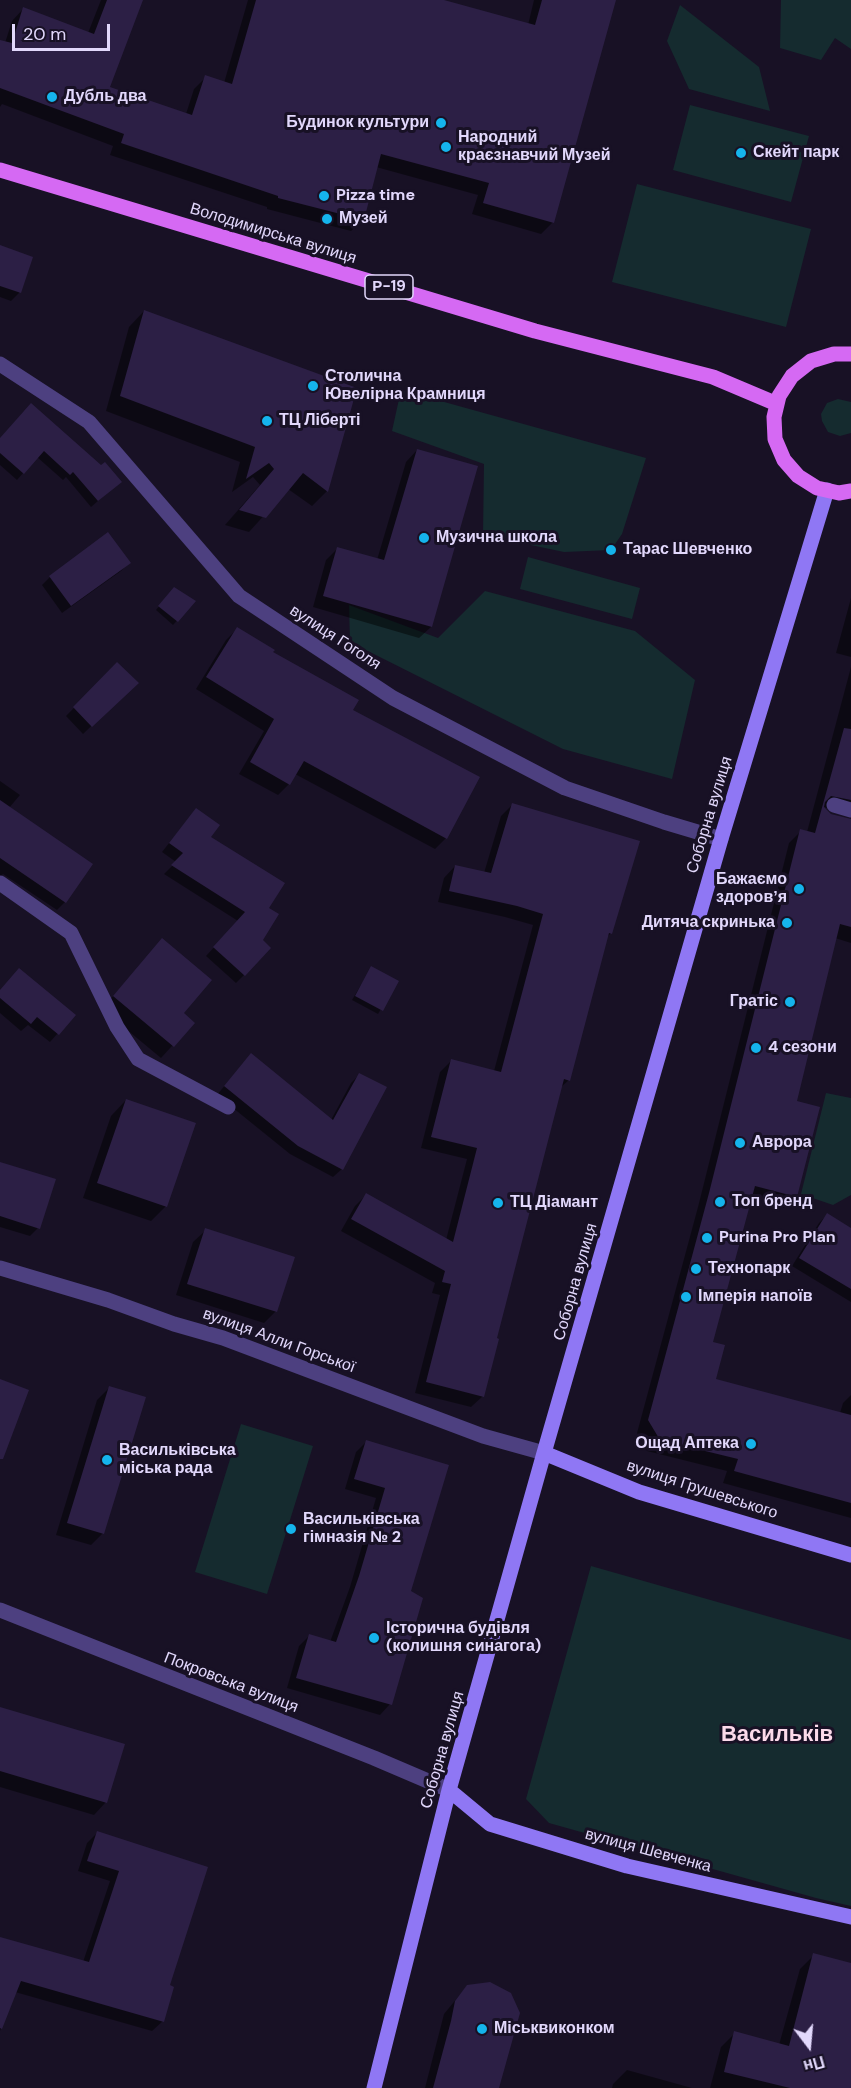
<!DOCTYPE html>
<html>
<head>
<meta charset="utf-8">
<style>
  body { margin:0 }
  #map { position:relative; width:851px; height:2088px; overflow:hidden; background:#181125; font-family:"DM Sans",sans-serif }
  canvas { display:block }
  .north { position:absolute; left:779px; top:2016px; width:60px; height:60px; -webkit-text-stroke:4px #181125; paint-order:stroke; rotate:164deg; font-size:16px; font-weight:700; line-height:24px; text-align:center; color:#e2d8fc }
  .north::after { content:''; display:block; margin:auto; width:21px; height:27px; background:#e2d8fc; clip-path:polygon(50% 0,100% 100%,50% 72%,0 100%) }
  .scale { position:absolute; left:12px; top:24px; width:98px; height:27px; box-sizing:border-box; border:3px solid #e2d8fc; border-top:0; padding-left:8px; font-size:18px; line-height:21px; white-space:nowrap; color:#e2d8fc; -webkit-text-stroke:4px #181125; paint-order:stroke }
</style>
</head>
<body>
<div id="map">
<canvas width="851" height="2088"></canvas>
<div class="north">Пн</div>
<div class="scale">20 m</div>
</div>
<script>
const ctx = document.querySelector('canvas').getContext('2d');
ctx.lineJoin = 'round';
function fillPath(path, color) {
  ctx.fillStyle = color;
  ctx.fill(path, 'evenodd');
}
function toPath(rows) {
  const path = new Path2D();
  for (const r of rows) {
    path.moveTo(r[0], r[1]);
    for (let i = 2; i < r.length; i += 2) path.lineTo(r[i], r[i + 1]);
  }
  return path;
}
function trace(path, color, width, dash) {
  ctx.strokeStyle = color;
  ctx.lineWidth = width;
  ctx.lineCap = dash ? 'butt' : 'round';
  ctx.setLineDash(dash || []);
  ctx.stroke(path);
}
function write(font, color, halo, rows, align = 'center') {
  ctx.font = font + ' "DM Sans",sans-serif';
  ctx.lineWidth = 6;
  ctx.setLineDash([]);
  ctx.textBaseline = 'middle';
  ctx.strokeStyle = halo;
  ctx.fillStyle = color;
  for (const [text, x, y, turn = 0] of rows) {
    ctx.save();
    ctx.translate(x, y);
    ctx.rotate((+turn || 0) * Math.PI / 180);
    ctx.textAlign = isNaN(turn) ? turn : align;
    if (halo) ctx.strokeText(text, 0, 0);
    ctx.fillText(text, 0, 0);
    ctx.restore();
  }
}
const green = toPath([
  [781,0,851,0,851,49,835,38,821,60,780,48],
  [680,5,759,67,770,111,689,89,667,41],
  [690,105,809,136,791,202,673,170],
  [637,184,811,229,786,327,612,282],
  [401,390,646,458,622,534,611,550,564,552,483,535,484,464,392,431],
  [838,399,851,402,851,433,840,436,828,432,822,421,821,414,827,403],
  [528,557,640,588,632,619,520,589],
  [485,591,635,631,695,680,672,779,563,749,350,642,349,605,438,638],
  [826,1093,851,1098,851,1195,833,1205,801,1194],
  [241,1424,313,1446,267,1594,195,1572],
  [591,1566,851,1640,851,1906,816,1898,549,1823,526,1799]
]);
const shadow = toPath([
  [101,0,142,0,108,88,186,114,194,89,206,77,224,83,248,0,438,0,528,25,534,0,614,0,553,222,541,234,472,214,478,195,376,167,363,219,351,231,267,209,267,207,110,155,113,146,2,104,0,107,0,41,5,43,12,21,23,9,88,33],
  [0,247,31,258,19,293,11,301,0,297],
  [144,311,327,491,312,506,288,489,249,532,225,525,260,485,253,477,232,492,240,462,106,411,129,327],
  [24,411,113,488,91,507,66,477,63,480,37,457,17,480,0,465,0,439],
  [417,450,431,627,419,638,313,607,326,560,337,549,377,560,406,462],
  [129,563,121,571,62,613,42,585,50,577],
  [170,593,194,602,173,625,156,610],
  [851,598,851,657,836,653],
  [237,629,351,710,446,838,435,849,295,774,289,784,278,795,239,774,264,731,196,689,226,640],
  [117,664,136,683,83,734,66,716],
  [851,667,851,808,844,814,824,807,825,812,851,821,851,943,835,938,795,1102,796,1196,784,1208,750,1199,711,1343,714,1380,840,1413,843,1403,851,1395,851,1518,723,1483,727,1471,647,1451,637,1433,698,1207,789,843,801,831,807,832],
  [0,781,20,795,9,808,65,902,57,910,3,874,0,877],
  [512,805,611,933,606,938,569,1080,560,1088,495,1339,483,1396,471,1407,415,1393,440,1295,432,1293,435,1283,341,1231,355,1206,366,1195,446,1240,467,1159,421,1148,440,1072,451,1061,494,1071,533,925,505,917,438,902,444,878,455,866,484,873,501,816],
  [196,809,209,837,267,908,244,975,236,983,206,956,238,921,164,874,176,862,162,852],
  [162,940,182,1013,193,1023,161,1058,102,1009],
  [371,968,397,982,378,1014,352,1000],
  [0,991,74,1015,50,1042,28,1025,21,1031,0,1013],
  [243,1063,331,1120,351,1083,359,1075,342,1169,333,1177,290,1154,217,1095],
  [126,1100,166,1206,151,1221,83,1198,111,1116],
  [0,1163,38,1228,30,1236,0,1227],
  [827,1215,851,1230,851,1302,792,1266,819,1223],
  [206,1230,276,1311,264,1323,176,1295,193,1242],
  [109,1388,103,1533,91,1545,56,1535,97,1400],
  [366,1442,448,1466,409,1592,421,1598,390,1704,380,1715,287,1688,299,1646,309,1636,330,1642,350,1587,376,1498,345,1489,356,1452],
  [0,1708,106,1802,94,1815,0,1787],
  [97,1833,206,1868,168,1986,163,2021,152,2031,15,1992,0,2031,0,1938,83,1962,110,1881,78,1871,87,1843],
  [814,1955,851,1965,851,2088,710,2088,721,2047,735,2033,779,2045,800,1969],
  [467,1986,498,2088,425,2088,444,2014],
  [627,2070,692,2088,612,2088,613,2084]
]);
const building = toPath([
  [107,0,143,0,110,87,192,115,205,75,232,84,256,0,444,0,535,25,542,0,616,0,554,223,483,203,489,183,381,154,364,220,278,198,278,196,121,143,124,134,0,88,0,40,12,43,23,7,94,34],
  [0,245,33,257,21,293,0,286],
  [144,310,357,388,328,492,303,473,266,518,239,510,274,469,269,463,246,479,255,447,120,396],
  [31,403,101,465,105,462,122,482,98,501,73,472,70,475,44,451,24,474,0,453,0,438],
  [417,449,478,466,432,627,323,596,337,547,384,560],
  [108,532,131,563,71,606,49,576],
  [174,587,196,601,178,622,158,606],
  [237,627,275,650,273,652,359,700,353,710,480,777,447,839,304,761,290,785,250,762,274,719,206,677],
  [117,662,139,683,92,727,73,707],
  [844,728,851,729,851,800,831,796,825,802,824,807,831,814,851,819,851,927,840,924,797,1101,820,1107,797,1197,755,1186,713,1342,725,1345,716,1379,851,1415,851,1503,734,1471,738,1459,660,1440,648,1420,709,1193,800,829,815,833],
  [0,800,93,864,66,903,0,858],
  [512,803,640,841,612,934,609,933,570,1081,564,1079,497,1338,499,1339,484,1397,426,1382,451,1284,442,1282,445,1271,351,1219,366,1193,453,1242,477,1148,431,1137,451,1059,501,1072,543,914,517,906,449,891,455,865,491,873],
  [196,808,220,825,211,837,285,883,269,908,279,914,263,940,271,948,245,976,213,947,245,912,171,865,183,853,169,843],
  [162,938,212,980,184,1013,195,1023,174,1047,113,996],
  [371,966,399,981,383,1011,355,996],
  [19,968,76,1015,59,1035,37,1017,31,1024,0,998,0,990],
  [251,1053,333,1120,359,1073,387,1087,343,1170,298,1146,224,1086],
  [126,1099,196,1123,167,1207,97,1183],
  [0,1162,56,1179,40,1229,0,1216],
  [827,1213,851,1228,851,1289,799,1258],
  [205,1228,295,1257,277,1312,187,1284],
  [0,1379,29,1390,3,1459,0,1459],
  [109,1386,146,1397,104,1534,67,1523],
  [366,1440,449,1465,411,1591,423,1598,392,1705,296,1678,309,1634,336,1642,359,1576,385,1488,354,1479],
  [0,1707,125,1744,107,1803,0,1771],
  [97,1831,208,1867,170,1985,174,1987,164,2022,21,1981,2,2029,0,2028,0,1937,89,1962,119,1871,87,1861],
  [813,1953,851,1963,851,2088,790,2088,724,2072,734,2031,789,2046],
  [490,1982,511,1993,520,2013,499,2088,433,2088,451,2021,455,2001,467,1985]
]);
const street = toPath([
  [0,364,89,422,239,596,393,698,565,788,664,822,721,839],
  [834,805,851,810],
  [0,883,71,933,117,1027,138,1059,228,1107],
  [0,1268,108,1300,174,1324,223,1338,483,1436,544,1453],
  [0,1610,374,1758,449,1790]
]);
const secondary = toPath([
  [544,1453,639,1492,851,1555],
  [449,1790,490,1824,627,1866,851,1917],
  [374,2088,449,1790,544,1453,721,839,827,490]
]);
const primary = toPath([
  [0,170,535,331,713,377,777,404],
  [851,354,834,354,811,361,792,376,779,396,774,417,775,439,784,460,798,476,817,488,839,493,851,491]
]);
const markers = [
  [52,97,6,"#15b4ec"],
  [441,123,6,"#15b4ec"],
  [446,147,6,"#15b4ec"],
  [741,153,6,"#15b4ec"],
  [324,196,6,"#15b4ec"],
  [327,219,6,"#15b4ec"],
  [313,386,6,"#15b4ec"],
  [267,421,6,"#15b4ec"],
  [424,538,6,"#15b4ec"],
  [611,550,6,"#15b4ec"],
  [799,889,6,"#15b4ec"],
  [787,923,6,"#15b4ec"],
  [790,1002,6,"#15b4ec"],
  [756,1048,6,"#15b4ec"],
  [740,1143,6,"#15b4ec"],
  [720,1202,6,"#15b4ec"],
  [498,1203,6,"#15b4ec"],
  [707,1238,6,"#15b4ec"],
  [696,1269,6,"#15b4ec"],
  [686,1297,6,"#15b4ec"],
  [751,1444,6,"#15b4ec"],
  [107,1460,6,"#15b4ec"],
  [291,1529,6,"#15b4ec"],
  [374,1638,6,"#15b4ec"],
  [482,2029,6,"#15b4ec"]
];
const shields = [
  [389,287,48]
];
const shieldNames = [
  ["Р-19",389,287]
];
const poiNames = [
  ["Дубль два",64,97],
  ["Будинок культури",429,123,"right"],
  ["Народний",458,138],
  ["краєзнавчий Музей",458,156],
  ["Скейт парк",753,153],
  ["Pizza time",336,196],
  ["Музей",339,219],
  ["Столична",325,377],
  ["Ювелірна Крамниця",325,395],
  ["ТЦ Ліберті",279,421],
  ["Музична школа",436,538],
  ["Тарас Шевченко",623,550],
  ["Бажаємо",787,880,"right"],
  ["здоровʼя",787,898,"right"],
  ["Дитяча скринька",775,923,"right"],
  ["Гратіс",778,1002,"right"],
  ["4 сезони",768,1048],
  ["Аврора",752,1143],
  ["Топ бренд",732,1202],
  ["ТЦ Діамант",510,1203],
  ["Purina Pro Plan",719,1238],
  ["Технопарк",708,1269],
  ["Імперія напоїв",698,1297],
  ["Ощад Аптека",739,1444,"right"],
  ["Васильківська",119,1451],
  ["міська рада",119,1469],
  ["Васильківська",303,1520],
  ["гімназія № 2",303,1538],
  ["Історична будівля",386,1629],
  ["(колишня синагога)",386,1647],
  ["Міськвиконком",494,2029]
];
const streetNames = [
  ["Володимирська вулиця",273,234,17],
  ["вулиця Гоголя",335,638,33],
  ["Соборна вулиця",710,815,-73],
  ["Соборна вулиця",576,1282,-74],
  ["вулиця Алли Горської",279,1341,20],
  ["вулиця Грушевського",702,1490,18],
  ["Покровська вулиця",231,1683,21],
  ["Соборна вулиця",443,1750,-74],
  ["вулиця Шевченка",648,1851,15]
];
const districtNames = [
  ["Васильків",777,1735]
];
fillPath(green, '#152b2f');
fillPath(shadow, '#0007');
fillPath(building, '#2c1f45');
trace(street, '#4d4080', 15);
trace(secondary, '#8f77f4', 15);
trace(primary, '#d569f3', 15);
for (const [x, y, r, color] of markers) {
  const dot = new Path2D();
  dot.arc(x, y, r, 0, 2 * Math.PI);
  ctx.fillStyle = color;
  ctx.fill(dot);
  trace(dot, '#181125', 2);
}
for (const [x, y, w] of shields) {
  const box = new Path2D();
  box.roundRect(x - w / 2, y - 12, w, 24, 4.5);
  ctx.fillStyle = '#181125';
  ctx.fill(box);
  trace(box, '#e2d8fc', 1.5);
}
write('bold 15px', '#e2d8fc', null, shieldNames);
write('bold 16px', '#e2d8fc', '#181125', poiNames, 'left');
write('16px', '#e2d8fc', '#181125', streetNames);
write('bold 22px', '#fcdaea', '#181125', districtNames);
</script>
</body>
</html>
